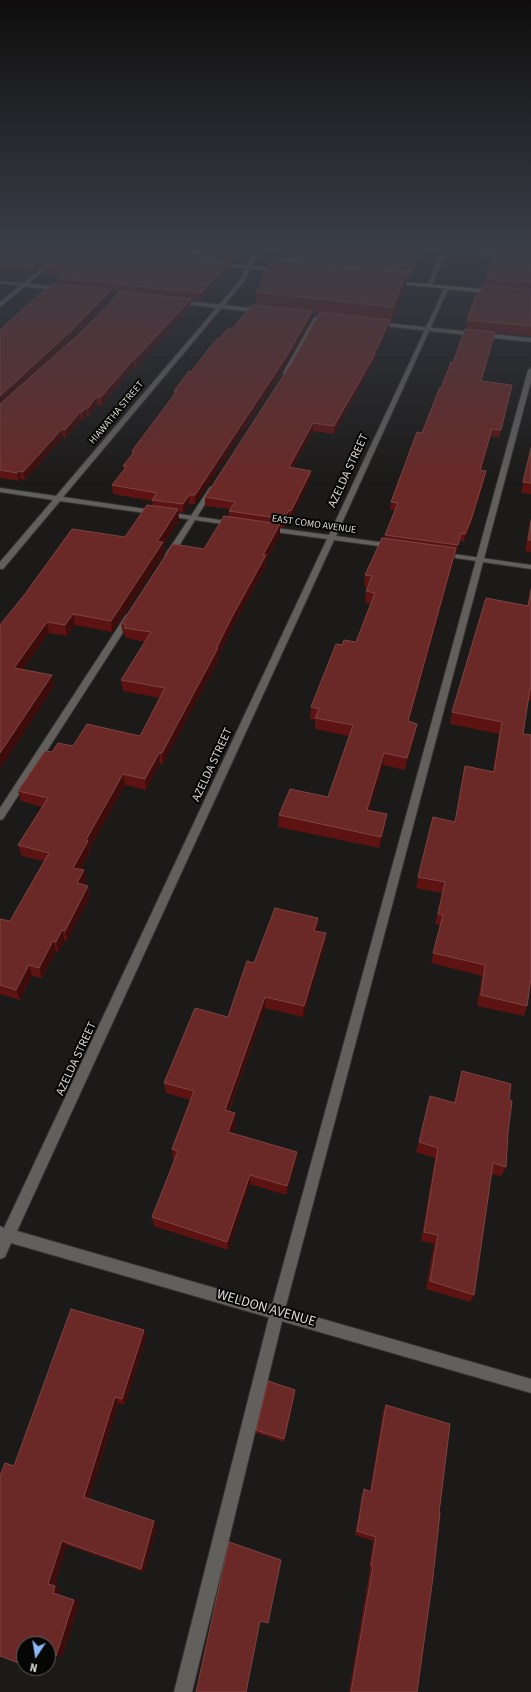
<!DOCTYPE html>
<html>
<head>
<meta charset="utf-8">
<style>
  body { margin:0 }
  #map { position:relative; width:531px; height:1692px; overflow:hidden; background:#1c1a18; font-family:"Source Sans 3",sans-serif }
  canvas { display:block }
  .north { position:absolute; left:16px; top:1636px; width:40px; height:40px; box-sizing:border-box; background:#060605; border:1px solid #5c5b5a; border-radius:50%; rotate:192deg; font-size:11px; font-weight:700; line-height:16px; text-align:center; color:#dddbda }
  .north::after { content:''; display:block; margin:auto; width:14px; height:18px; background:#8abafc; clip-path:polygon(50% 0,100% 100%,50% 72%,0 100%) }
</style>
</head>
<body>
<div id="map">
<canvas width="531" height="1692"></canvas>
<div class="north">N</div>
</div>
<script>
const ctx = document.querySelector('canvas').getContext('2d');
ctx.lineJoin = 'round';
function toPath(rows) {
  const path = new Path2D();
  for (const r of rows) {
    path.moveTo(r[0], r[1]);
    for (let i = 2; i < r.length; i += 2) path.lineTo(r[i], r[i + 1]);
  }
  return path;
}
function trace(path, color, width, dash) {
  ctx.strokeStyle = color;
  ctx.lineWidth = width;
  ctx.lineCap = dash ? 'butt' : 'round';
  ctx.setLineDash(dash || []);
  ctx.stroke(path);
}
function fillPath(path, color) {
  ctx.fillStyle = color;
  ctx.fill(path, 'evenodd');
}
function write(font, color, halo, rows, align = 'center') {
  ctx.font = font + ' "Source Sans 3",sans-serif';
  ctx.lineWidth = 4;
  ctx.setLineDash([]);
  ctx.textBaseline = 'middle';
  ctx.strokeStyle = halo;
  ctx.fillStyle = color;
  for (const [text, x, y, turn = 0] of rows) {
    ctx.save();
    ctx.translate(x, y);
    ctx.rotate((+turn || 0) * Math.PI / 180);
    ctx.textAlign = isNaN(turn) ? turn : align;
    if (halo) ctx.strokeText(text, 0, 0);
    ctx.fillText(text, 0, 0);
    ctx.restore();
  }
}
const lane = toPath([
  [193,249,197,249,186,262,182,262,182,260,193,249],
  [424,249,531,258,531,260,426,250,424,249],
  [0,281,60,287,63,289,60,291,0,283,0,281],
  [177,300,260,309,263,311,260,313,175,303,175,301,177,300],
  [317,316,320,318,289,373,284,374,283,373,314,318,317,316],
  [376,322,531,338,531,342,374,325,373,324,376,322],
  [531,368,531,381,284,1313,192,1692,174,1692,270,1313,528,370,531,368],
  [210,487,215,488,172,557,166,557,165,555,210,487],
  [126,615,129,615,133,617,3,819,0,820,0,808,126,615]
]);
const street = toPath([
  [65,249,70,249,0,307,0,302,65,249],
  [258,249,262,249,250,267,246,279,63,497,234,522,238,524,237,526,60,501,3,569,0,569,0,562,53,500,0,492,0,488,56,496,242,278,246,267,258,249],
  [443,249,447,249,435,279,431,286,427,286,443,249],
  [447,286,449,287,336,536,393,544,397,546,393,548,334,540,17,1231,531,1379,531,1393,11,1243,5,1257,0,1259,0,1226,4,1228,327,539,268,531,264,529,268,527,329,535,445,287,447,286],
  [439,552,531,565,531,569,442,556,438,554,439,552]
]);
const secondary = toPath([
  [217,263,280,269,282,270,280,271,215,265,217,263],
  [394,281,493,290,496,292,493,294,392,283,394,281]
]);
const wall = toPath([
  [0,249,60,249,61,250,63,249,191,249,183,256,190,257,190,253,248,249,235,263,230,263,231,269,201,301,191,300,191,306,136,367,134,366,102,405,97,405,89,416,87,416,83,420,81,420,66,438,63,437,25,480,21,479,19,481,0,478,0,330,58,284,57,278,59,276,42,274,41,267,33,273,5,270],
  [112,291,118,292,111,302,78,335,34,374,73,338,112,297],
  [475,249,531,249,531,336,492,332,494,339,481,381,510,392,499,438,491,436,481,470,486,471,485,478,470,527,464,542,460,541,456,553,454,560,409,721,417,724,415,735,405,770,383,765,369,811,385,826,379,848,278,827,279,815,328,797,349,736,315,729,315,720,310,719,311,707,342,645,356,642,371,604,365,603,366,591,368,587,364,586,365,575,384,538,385,535,395,510,390,510,391,502,422,433,441,388,453,363,466,329,467,320,484,285,485,279,495,253,478,252,478,249],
  [422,251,409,280,407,280,406,287,392,322,390,321,389,327,375,358,374,361,334,434,313,431,293,468,311,471,310,479,291,519,289,519,284,528,280,527,280,535,266,561,266,566,233,626,219,655,219,659,163,764,160,764,146,790,125,785,90,848,91,851,80,870,84,870,86,881,84,885,88,886,90,897,67,941,65,941,59,952,56,951,42,978,32,976,20,1000,0,994,0,919,10,921,44,861,22,856,18,845,42,807,21,801,18,791,52,752,73,746,140,736,160,698,123,691,121,680,145,642,126,638,125,635,123,634,121,624,204,549,229,517,229,511,230,509,205,506,205,497,294,359,319,314,312,313,312,319,286,365,195,504,189,504,183,513,178,512,179,520,163,545,164,553,112,632,75,625,67,636,49,633,23,669,54,686,0,769,0,625,125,537,153,506,152,501,113,494,112,485,124,470,123,466,132,454,132,451,175,395,174,391,220,338,232,329,256,305,256,292,261,286,261,277,280,260],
  [531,448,531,494,521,493],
  [531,517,531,552,525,551],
  [531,586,531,701,528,700,523,734,527,1006,524,1016,477,1006,482,976,431,963,440,925,435,924,442,893,416,888,418,877,455,822,465,766,493,772,499,734,450,724,452,712,528,605],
  [318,930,317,932,326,933,325,945,303,1017,265,1008,229,1111,235,1113,236,1123,232,1133,297,1152,296,1161,286,1195,250,1184,228,1250,154,1226,152,1217,175,1159,173,1159,172,1149,190,1100,166,1093,164,1083,228,1017],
  [462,1071,509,1099,506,1167,501,1176,491,1174,474,1295,470,1302,426,1289,434,1244,421,1241,435,1158,416,1152,430,1096,454,1103,459,1082],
  [146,1337,125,1405,118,1403,89,1499,157,1525,144,1572,67,1545,54,1586,60,1589,58,1595,79,1603,62,1657,48,1644,14,1466],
  [295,1394,284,1442,256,1433,256,1430],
  [386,1405,439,1513,417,1692,349,1692,370,1569,369,1569,373,1541,355,1535,362,1494,364,1489,370,1491,383,1411]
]);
const shadedWall = toPath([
  [54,249,60,249,61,251,33,273,32,267],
  [184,249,191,249,182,258,181,252],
  [243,249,248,249,235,263,235,257],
  [421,249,422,249,422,251,409,280,410,274],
  [230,261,231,269,201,301,201,293],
  [3,264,5,270,0,274,0,267],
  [407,272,406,287,392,322,393,307],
  [111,290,112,297,73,338,0,405,0,396],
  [191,299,191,306,136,367,135,359],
  [312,311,312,319,286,365,195,504,195,495],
  [390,320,389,327,375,358,374,361,334,434,334,426,374,354],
  [495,332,494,339,479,388],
  [134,359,134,366,102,405,101,397],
  [96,397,97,405,89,416,88,408],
  [86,408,87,416,83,420,82,412],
  [80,412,81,420,66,438,65,430],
  [313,423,313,431,288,476,289,467],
  [62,429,63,437,25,480,23,472],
  [492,429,491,436,479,477,480,470],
  [19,471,21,479,19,481,17,473],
  [311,471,310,479,291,519,291,511],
  [486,471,485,478,470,527,464,542,465,534],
  [189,495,189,504,183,513,183,504],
  [178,509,179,520,163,545,164,553,112,632,111,621,157,542],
  [289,510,289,519,284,528,284,519],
  [280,524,280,535,266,561,266,566,233,626,219,655,219,659,163,764,162,753,263,555],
  [461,533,460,541,456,553],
  [456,548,454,560,406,733,408,721],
  [73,614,75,625,67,636,65,625],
  [47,622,49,633,16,679,14,668],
  [52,675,54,686,0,769,0,753],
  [417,724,415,735,405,770,407,758],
  [159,753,160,764,146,790,145,779],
  [384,753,383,765,366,822,367,810],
  [123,774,125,785,90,848,91,851,75,878,73,868,86,840],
  [387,814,385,826,379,848,381,837],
  [84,870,86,881,80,894,77,883],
  [88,886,90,897,67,941,65,931],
  [318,918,318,930,314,943,314,931],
  [62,930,65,941,59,952,56,942],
  [326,933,325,945,303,1017,304,1006],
  [53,941,56,951,42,978,39,968],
  [29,965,32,976,20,1000,16,990],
  [265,997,265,1008,225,1120,225,1110],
  [235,1113,236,1123,229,1141,228,1132],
  [297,1152,296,1161,286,1195,287,1186],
  [250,1175,250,1184,228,1250,227,1242],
  [144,1330,146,1337,125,1405,122,1399],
  [295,1390,295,1394,284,1442,284,1439],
  [115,1397,118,1403,88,1502,84,1497],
  [154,1521,157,1525,144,1572,141,1569],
  [62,1541,67,1545,53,1587,48,1584],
  [55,1586,60,1589,58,1596,53,1593],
  [74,1600,79,1603,62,1657,56,1656]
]);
const building = toPath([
  [0,249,54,249,32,267,3,264,0,267,0,249],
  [63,249,108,249,230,261,201,293,57,278,67,270,41,267,63,249],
  [146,249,184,249,181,252,146,249],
  [194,249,243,249,235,257,190,253,194,249],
  [288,249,421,249,410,274,407,274,407,272,280,260,288,249],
  [496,249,531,252,531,283,485,279,496,249],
  [274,259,407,272,393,307,256,292,269,277,261,277,274,259],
  [52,283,111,290,72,330,0,396,0,330,52,283],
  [483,285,531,290,531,326,467,320,476,295,479,296,483,285],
  [119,291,191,299,135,359,134,359,101,397,96,397,88,408,86,408,82,412,80,412,65,430,62,429,23,472,19,471,17,473,0,470,0,404,78,335,111,302,119,291],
  [252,305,312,311,286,357,195,495,189,495,183,504,152,500,157,493,112,485,127,466,123,466,134,452,132,451,177,391,174,391,189,371,191,372,210,347,218,338,220,338,227,329,232,329,252,305],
  [320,312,390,320,374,354,375,354,334,426,313,423,289,467,311,471,291,511,289,510,284,519,229,511,235,502,205,497,294,359,320,312],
  [465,329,495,332,481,381,512,385,501,430,492,429,480,470,486,471,471,520,465,534,461,533,458,545,385,535,398,503,391,502,417,432,422,433,440,387,441,388,451,362,453,363,465,329],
  [531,448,531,483,523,482,531,448],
  [147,505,178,509,157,542,163,542,111,621,73,614,65,625,47,622,14,668,52,675,0,753,0,625,25,594,72,529,125,537,147,505],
  [224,516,280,524,263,555,266,555,233,615,217,647,218,648,162,753,159,753,145,779,123,774,86,840,88,841,73,868,84,870,77,883,88,886,65,931,62,930,56,942,53,941,39,968,29,965,16,990,0,985,0,919,10,921,49,853,18,845,48,798,18,791,45,751,52,752,58,743,73,746,87,724,140,736,165,688,121,680,151,632,124,628,126,624,121,624,173,544,204,549,224,516],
  [531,521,531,540,528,540,531,521],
  [382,538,456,548,408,721,417,724,407,758,384,753,367,810,387,814,381,837,279,815,290,789,328,797,353,725,315,718,319,709,311,707,336,644,342,645,344,640,356,642,375,593,366,591,372,576,365,575,382,538],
  [531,590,531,689,530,689,523,734,531,735,531,978,527,1006,481,995,485,965,433,953,443,915,438,914,445,882,418,877,433,817,455,822,465,766,494,772,502,722,452,712,486,598,528,606,531,590],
  [275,908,318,918,314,931,326,933,304,1006,265,997,225,1110,235,1113,228,1132,297,1152,287,1186,250,1175,227,1242,152,1217,178,1151,172,1149,194,1091,164,1083,195,1008,228,1017,247,961,254,963,275,908],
  [462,1071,511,1084,509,1099,512,1101,508,1132,506,1167,493,1163,474,1295,430,1281,438,1235,424,1232,438,1148,419,1142,430,1096,455,1103,462,1071],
  [71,1309,144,1330,122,1399,115,1397,84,1497,154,1521,141,1569,62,1541,48,1584,55,1586,53,1593,74,1600,56,1656,48,1653,48,1644,24,1644,24,1665,0,1656,0,1476,5,1463,14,1466,71,1309],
  [268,1381,295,1390,284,1439,256,1430,268,1381],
  [386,1405,450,1424,439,1513,440,1513,433,1577,417,1692,351,1692,373,1566,371,1566,376,1537,357,1531,364,1489,371,1492,386,1405],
  [229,1542,281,1560,268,1623,260,1621,246,1692,196,1692,229,1542]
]);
const farStreetnames = [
  ["HIAWATHA STREET",117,413,-50],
  ["EAST COMO AVENUE",314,525,8]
];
const streetNames = [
  ["AZELDA STREET",349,471,-65],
  ["AZELDA STREET",213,765,-65],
  ["AZELDA STREET",77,1059,-65]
];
const nearStreetnames = [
  ["WELDON AVENUE",266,1309,16]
];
trace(lane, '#363433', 2);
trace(street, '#363433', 2);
trace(secondary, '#363433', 2);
fillPath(lane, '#62605d');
fillPath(street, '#62605d');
fillPath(secondary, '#817a5e');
fillPath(wall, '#5d1311');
fillPath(shadedWall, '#3d0d0b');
fillPath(building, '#6a2927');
trace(building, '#7c4443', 1);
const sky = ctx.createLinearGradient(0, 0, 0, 486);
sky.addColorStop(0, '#0f0e0d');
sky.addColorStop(0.51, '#3a3e48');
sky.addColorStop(1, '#3a3e4800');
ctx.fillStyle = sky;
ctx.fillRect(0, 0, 531, 486);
write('10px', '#dddbda', '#060605', farStreetnames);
write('12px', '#dddbda', '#060605', streetNames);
write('14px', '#dddbda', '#060605', nearStreetnames);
</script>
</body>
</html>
